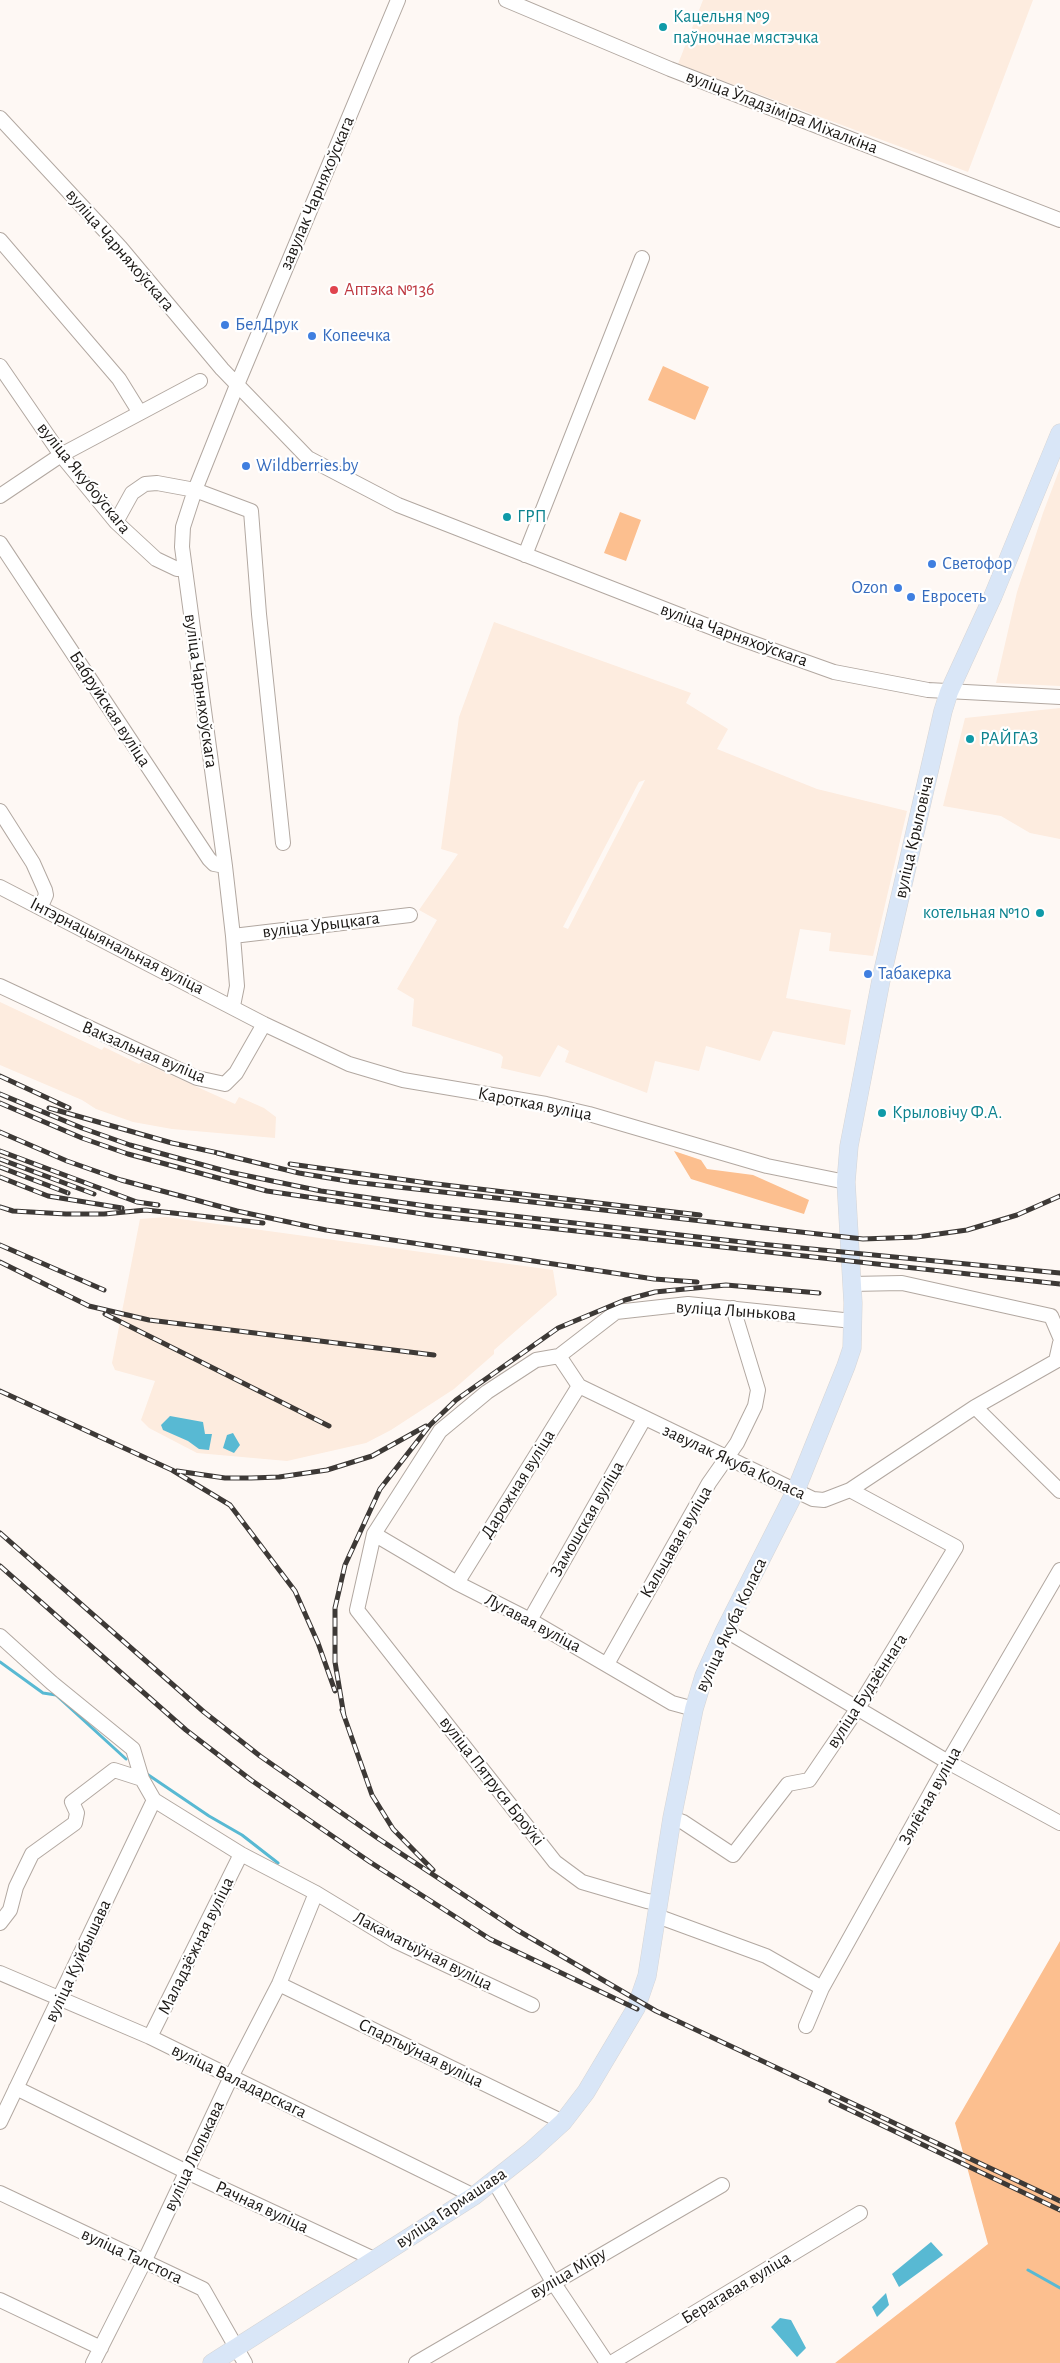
<!DOCTYPE html>
<html>
<head>
<meta charset="utf-8">
<style>
  body { margin:0 }
  canvas { display:block; background:#fef8f4 }
</style>
</head>
<body>
<canvas width="1060" height="2363"></canvas>
<script>
const ctx = document.querySelector('canvas').getContext('2d');
ctx.lineJoin = 'round';
function fillPath(path, color) {
  ctx.fillStyle = color;
  ctx.fill(path, 'evenodd');
}
function toPath(rows) {
  const path = new Path2D();
  for (const r of rows) {
    path.moveTo(r[0], r[1]);
    for (let i = 2; i < r.length; i += 2) path.lineTo(r[i], r[i + 1]);
  }
  return path;
}
function trace(path, color, width, dash) {
  ctx.strokeStyle = color;
  ctx.lineWidth = width;
  ctx.lineCap = dash ? 'butt' : 'round';
  ctx.setLineDash(dash || []);
  ctx.stroke(path);
}
function write(font, color, halo, rows, align = 'center') {
  ctx.font = font + ' "Alegreya Sans",sans-serif';
  ctx.lineWidth = 4.5;
  ctx.setLineDash([]);
  ctx.textBaseline = 'middle';
  ctx.strokeStyle = halo;
  ctx.fillStyle = color;
  for (const [text, x, y, turn = 0] of rows) {
    ctx.save();
    ctx.translate(x, y);
    ctx.rotate((+turn || 0) * Math.PI / 180);
    ctx.textAlign = isNaN(turn) ? turn : align;
    if (halo) ctx.strokeText(text, 0, 0);
    ctx.fillText(text, 0, 0);
    ctx.restore();
  }
}
const built = toPath([
  [703,0,1033,0,968,172,678,64],
  [1060,468,1060,686,996,683,1017,592,1043,513],
  [494,622,691,693,686,703,728,729,717,749,817,789,907,811,873,956,829,951,831,933,800,929,786,998,851,1010,845,1045,773,1031,760,1061,706,1046,699,1071,655,1061,647,1093,565,1062,569,1051,558,1045,540,1077,501,1068,503,1057,500,1054,412,1026,414,999,397,989,437,920,419,910,458,854,441,849,459,717],
  [645,780,568,929,563,927,639,782],
  [1060,708,1060,839,1030,833,1001,816,943,806,965,718],
  [0,1002,102,1050,104,1047,139,1064,142,1062,235,1104,239,1097,264,1108,276,1117,275,1138,172,1129,133,1122,96,1109,82,1100,0,1065],
  [166,1217,553,1270,557,1295,494,1350,494,1354,454,1389,391,1430,366,1443,287,1461,197,1453,149,1428,141,1420,155,1381,115,1370,112,1363,140,1219]
]);
const green = toPath([
  [663,366,709,387,695,420,648,400],
  [620,512,641,520,626,561,604,553],
  [674,1151,701,1160,707,1169,753,1175,809,1200,804,1214,691,1179],
  [1060,1941,1060,2363,835,2363,988,2244,955,2123]
]);
const water = toPath([
  [170,1416,203,1422,205,1434,212,1434,209,1450,199,1449,188,1441,163,1430,161,1425],
  [233,1433,240,1445,234,1453,223,1448,227,1435],
  [931,2242,943,2255,899,2287,892,2274],
  [886,2293,889,2305,877,2317,872,2307],
  [780,2318,791,2320,806,2348,797,2357,771,2327]
]);
const stream = toPath([
  [0,1662,43,1693,56,1695,126,1759],
  [144,1772,209,1816,242,1835,278,1863],
  [1028,2270,1060,2288]
]);
const minor = toPath([
  [506,0,670,69,1060,220],
  [0,118,120,247,222,369,308,458,398,505,736,637,834,672,928,690,1060,697],
  [0,240,119,379,140,413],
  [0,366,61,455,116,522,156,559,177,569,185,569],
  [0,496,61,455,200,381],
  [116,522,132,493,145,484,157,483,195,490,251,511,259,614,283,843],
  [0,543,209,859,214,864,225,866],
  [525,555,642,258],
  [0,811,33,863,45,890,46,895,41,906],
  [0,887,264,1024,349,1064,403,1080,546,1104,589,1114,767,1166,846,1182],
  [233,936,410,915],
  [0,986,197,1078,225,1084,236,1073,264,1024],
  [233,1006,237,986,233,936,225,866,182,547,183,527,195,490,237,385,398,0],
  [851,1284,902,1283,1051,1316,1060,1337],
  [559,1356,579,1386,813,1499,824,1500,850,1490,975,1407,1056,1361,1060,1343],
  [975,1407,1060,1491],
  [374,1534,457,1583,530,1620,672,1703,694,1709],
  [457,1583,579,1386],
  [530,1620,644,1419],
  [725,1630,948,1762,1060,1823],
  [0,1636,52,1683,133,1749,142,1779,154,1800,241,1854,316,1893,395,1941,532,2005],
  [607,1664,709,1483,737,1443,755,1406,758,1390,733,1308],
  [672,1818,683,1822,733,1855,788,1784,809,1780,858,1708,956,1547,850,1490],
  [659,1903,647,1901,582,1882,555,1862,357,1610,374,1534,440,1431,487,1392,536,1360,559,1356,616,1312,688,1304,853,1321],
  [657,1916,766,1956,822,1988],
  [0,1923,10,1910,16,1887,32,1854,75,1823,77,1813,72,1802,114,1770,142,1779],
  [0,1973,150,2037,474,2196],
  [279,1984,563,2122],
  [806,2026,822,1988,948,1762,1060,1570],
  [150,2037,241,1854],
  [16,2088,187,2172,374,2259],
  [0,2122,154,1800],
  [494,2181,553,2282,607,2363],
  [0,2193,203,2289,245,2363],
  [0,2300,101,2348],
  [93,2363,144,2262,231,2077,279,1984,316,1893],
  [416,2363,722,2185],
  [611,2363,860,2213]
]);
const major = toPath([
  [212,2363,474,2196,531,2151,563,2122,586,2092,636,2008,647,1976,672,1818,694,1709,704,1676,725,1630,796,1490,846,1366,852,1348,853,1303,846,1182,849,1146,882,975,943,711,949,692,993,596,1060,433]
]);
const rail = toPath([
  [0,1076,69,1108],
  [0,1094,82,1128,130,1145,229,1172,321,1191,433,1207,760,1244,1060,1273],
  [0,1103,82,1138,128,1154,267,1191,430,1215,1060,1284],
  [49,1108,172,1143,223,1154],
  [0,1132,67,1161,121,1180,237,1211,326,1230,654,1279,697,1282],
  [0,1151,137,1202,158,1205],
  [217,1153,299,1173,353,1182,863,1239,917,1237,967,1230,1017,1215,1060,1196],
  [0,1159,94,1194],
  [290,1164,428,1183,700,1215],
  [0,1167,68,1193],
  [0,1177,48,1196,122,1208],
  [0,1207,13,1211,66,1214,104,1214,146,1210,263,1223],
  [0,1245,104,1290],
  [0,1262,89,1306,149,1320,434,1355],
  [105,1314,329,1426],
  [0,1391,172,1470,230,1505,295,1591,318,1643,335,1691],
  [177,1471,225,1478,251,1478,279,1477,327,1470,372,1456,426,1426],
  [0,1533,204,1712,260,1756,379,1839,517,1930,656,2011,1060,2201],
  [0,1566,186,1730,251,1780,370,1862,490,1939,637,2009],
  [342,1710,372,1795,393,1829,433,1870],
  [344,1716,335,1662,335,1608,345,1565,380,1489,430,1425,456,1400,558,1328,625,1300,655,1292,726,1285,819,1293],
  [831,2101,1060,2210]
]);
const markers = [
  [663,27,5,"#0f9aa8"],
  [334,290,5,"#e0444e"],
  [225,325,5,"#3f7fe0"],
  [312,336,5,"#3f7fe0"],
  [246,466,5,"#3f7fe0"],
  [507,517,5,"#0f9aa8"],
  [932,564,5,"#3f7fe0"],
  [898,588,5,"#3f7fe0"],
  [911,597,5,"#3f7fe0"],
  [970,739,5,"#0f9aa8"],
  [1040,913,5,"#0f9aa8"],
  [868,974,5,"#3f7fe0"],
  [882,1113,5,"#0f9aa8"]
];
const cultureNames = [
  ["Кацельня №9",673,17],
  ["паўночнае мястэчка",673,38],
  ["ГРП",517,517],
  ["РАЙГАЗ",980,739],
  ["котельная №10",1030,913,"right"],
  ["Крыловічу Ф.А.",892,1113]
];
const streetNames = [
  ["вуліца Ўладзіміра Міхалкіна",782,112,21],
  ["завулак Чарняхоўскага",317,193,-67],
  ["вуліца Чарняхоўскага",120,250,49],
  ["вуліца Якубоўскага",84,478,51],
  ["вуліца Чарняхоўскага",734,635,20],
  ["вуліца Чарняхоўскага",201,691,82],
  ["Бабруйская вуліца",110,709,57],
  ["вуліца Крыловіча",914,837,-77],
  ["вуліца Урыцкага",321,925,-7],
  ["Інтэрнацыянальная вуліца",117,946,27],
  ["Вакзальная вуліца",144,1052,23],
  ["Кароткая вуліца",535,1104,11],
  ["вуліца Лынькова",736,1311,4],
  ["завулак Якуба Коласа",734,1462,25],
  ["Дарожная вуліца",518,1484,-58],
  ["Замошская вуліца",587,1519,-60],
  ["Кальцавая вуліца",676,1542,-60],
  ["Лугавая вуліца",533,1623,28],
  ["вуліца Якуба Коласа",731,1625,-65],
  ["вуліца Будзённага",867,1691,-57],
  ["вуліца Пятруся Броўкі",492,1781,52],
  ["Зялёная вуліца",930,1796,-61],
  ["Маладзёжная вуліца",196,1946,-64],
  ["Лакаматыўная вуліца",423,1951,27],
  ["вуліца Куйбышава",78,1961,-65],
  ["Спартыўная вуліца",421,2053,26],
  ["вуліца Валадарскага",239,2081,26],
  ["вуліца Люлькава",194,2156,-65],
  ["Рачная вуліца",262,2207,25],
  ["вуліца Гармашава",451,2208,-34],
  ["вуліца Талстога",132,2256,25],
  ["вуліца Міру",568,2273,-30],
  ["Берагавая вуліца",736,2288,-31]
];
const healthNames = [
  ["Аптэка №136",344,290]
];
const shopNames = [
  ["БелДрук",235,325],
  ["Копеечка",322,336],
  ["Wildberries.by",256,466],
  ["Светофор",942,564],
  ["Ozon",888,588,"right"],
  ["Евросеть",921,597],
  ["Табакерка",878,974]
];
fillPath(built, '#fdecdf');
fillPath(green, '#fcbf8f');
fillPath(water, '#58b9d3');
trace(stream, '#58b9d3', 3);
trace(minor, '#b2a8a1', 16);
trace(major, '#d6d5d5', 19);
trace(minor, '#fff', 14);
trace(major, '#d9e6f7', 18);
trace(rail, '#3d3936', 5);
trace(rail, '#fff', 3, [9]);
for (const [x, y, r, color] of markers) {
  const dot = new Path2D();
  dot.arc(x, y, r, 0, 2 * Math.PI);
  ctx.fillStyle = color;
  ctx.fill(dot);
  trace(dot, '#fff', 2);
}
write('18px', '#0d838f', '#fff', cultureNames, 'left');
write('18px', '#1b1815', '#fff', streetNames);
write('18px', '#be3a42', '#fff', healthNames, 'left');
write('18px', '#366cbe', '#fff', shopNames, 'left');
</script>
</body>
</html>
